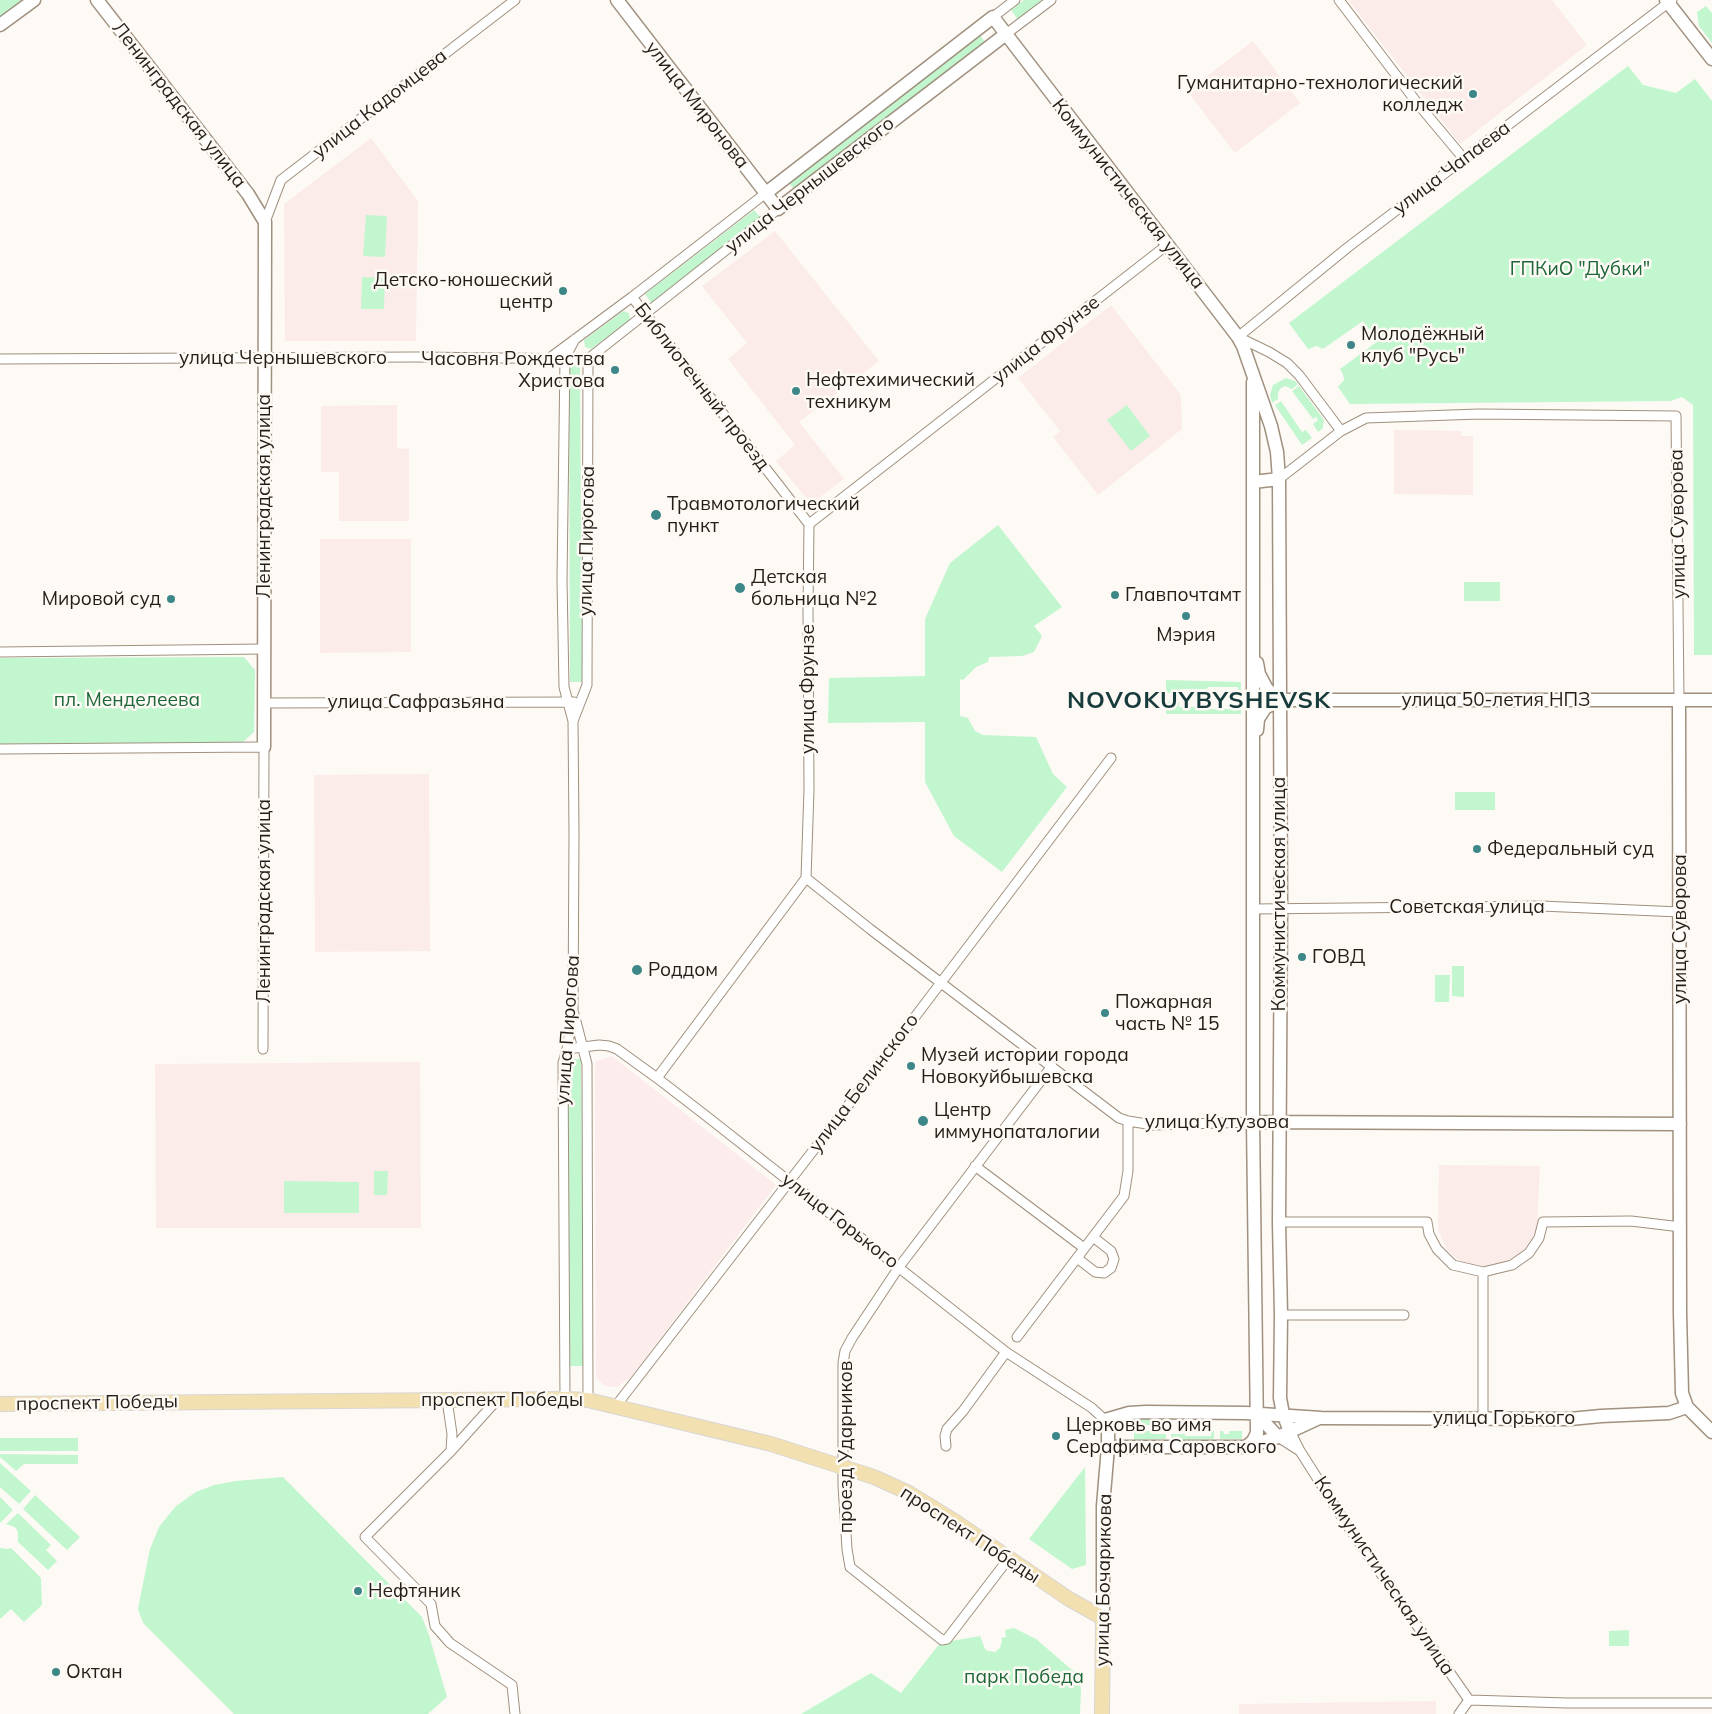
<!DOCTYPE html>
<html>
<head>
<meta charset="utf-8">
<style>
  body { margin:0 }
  canvas { display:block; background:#fdf9f5 }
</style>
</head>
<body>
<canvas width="1712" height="1714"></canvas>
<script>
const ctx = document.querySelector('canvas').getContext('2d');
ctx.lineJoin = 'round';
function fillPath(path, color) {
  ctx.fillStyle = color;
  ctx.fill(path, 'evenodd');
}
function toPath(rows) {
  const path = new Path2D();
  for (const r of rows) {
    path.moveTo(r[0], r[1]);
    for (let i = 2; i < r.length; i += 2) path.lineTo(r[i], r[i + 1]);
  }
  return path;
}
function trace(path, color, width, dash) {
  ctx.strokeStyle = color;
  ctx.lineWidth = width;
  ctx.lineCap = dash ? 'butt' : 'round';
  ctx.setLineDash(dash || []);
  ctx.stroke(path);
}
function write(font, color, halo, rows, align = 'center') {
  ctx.font = font + ' Mulish,sans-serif';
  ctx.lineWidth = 5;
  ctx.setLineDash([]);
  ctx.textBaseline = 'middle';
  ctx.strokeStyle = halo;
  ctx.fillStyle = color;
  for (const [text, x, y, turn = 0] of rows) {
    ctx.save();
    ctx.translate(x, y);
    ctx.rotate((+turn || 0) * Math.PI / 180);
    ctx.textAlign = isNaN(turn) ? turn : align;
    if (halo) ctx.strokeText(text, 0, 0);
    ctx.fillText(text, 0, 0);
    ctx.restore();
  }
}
const commercial = toPath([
  [612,1056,776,1185,631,1377,617,1387,604,1386,596,1377,595,1062]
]);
const education = toPath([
  [1348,0,1552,0,1587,45,1460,144],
  [1253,41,1300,103,1235,153,1187,91],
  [371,138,418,201,416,341,285,341,284,204],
  [775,231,879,361,799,422,844,479,811,504,776,461,795,445,728,359,747,343,702,286],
  [1111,305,1181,395,1182,429,1098,495,1053,437,1060,431,1018,378],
  [397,405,397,448,409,449,409,521,339,521,339,472,321,472,321,406],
  [1394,430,1461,431,1461,436,1473,436,1473,495,1394,494],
  [320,539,411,539,411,652,320,653],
  [429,774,430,951,315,952,314,775],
  [420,1062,421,1228,156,1228,155,1064],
  [1439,1165,1540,1166,1537,1226,1530,1243,1515,1259,1494,1266,1474,1267,1457,1259,1447,1250,1438,1230],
  [1436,1701,1436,1714,1239,1714,1239,1704]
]);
const green = toPath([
  [0,0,22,0,0,17],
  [1024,0,1044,0,1018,20,1011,10],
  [1706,6,1712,13,1712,43,1699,26,1697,12],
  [980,35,987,45,796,192,788,182],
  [1628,66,1643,85,1676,93,1695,79,1712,101,1712,655,1694,655,1693,405,1682,397,1671,401,1350,404,1338,387,1344,380,1343,374,1340,369,1378,341,1363,321,1323,349,1317,346,1308,349,1289,323],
  [754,210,762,219,652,304,645,294],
  [366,215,387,216,385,257,363,256],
  [362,277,385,278,384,309,361,309],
  [623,311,629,313,630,320,591,349,585,347,584,340],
  [569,365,580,365,582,682,570,682],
  [1286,378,1295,381,1298,384,1292,389,1285,386,1280,389,1278,393,1278,399,1272,403,1270,395,1273,385],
  [1299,386,1324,420,1323,428,1318,432,1313,424,1318,420,1316,417,1313,419,1292,391],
  [1281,401,1302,432,1306,430,1312,438,1302,445,1275,405],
  [1127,405,1150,436,1131,451,1107,420],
  [998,525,1062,607,1034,626,1042,636,1034,652,1022,656,989,657,988,662,976,667,963,680,960,679,960,716,968,718,975,731,983,735,1036,737,1053,774,1067,787,1002,872,954,836,925,782,925,722,828,723,829,678,925,676,925,619,950,563],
  [1464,582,1500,582,1500,601,1464,601],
  [244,657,255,670,254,732,242,743,0,744,0,658],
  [1166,680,1241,682,1241,690,1238,690,1238,687,1208,687,1207,689,1180,689,1179,693,1166,693],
  [1166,702,1179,702,1179,707,1207,707,1208,709,1238,709,1238,706,1241,706,1241,714,1166,714],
  [1455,792,1495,792,1495,810,1455,810],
  [1452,966,1464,966,1464,997,1452,996],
  [1435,975,1450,975,1449,1002,1435,1002],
  [565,1059,581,1059,584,1366,569,1366],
  [374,1171,388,1171,387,1195,374,1195],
  [284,1181,359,1182,359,1213,284,1213],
  [1134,1418,1166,1418,1166,1422,1156,1422,1155,1425,1145,1425,1145,1423,1134,1425],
  [1134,1431,1140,1431,1140,1434,1145,1433,1145,1431,1153,1431,1154,1434,1166,1434,1166,1439,1134,1440],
  [1211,1431,1214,1431,1214,1439,1171,1440,1171,1434,1185,1434,1185,1436,1211,1436],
  [1220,1431,1223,1431,1224,1434,1229,1434,1229,1431,1242,1431,1242,1439,1220,1439],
  [0,1438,78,1438,78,1451,0,1451],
  [0,1454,78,1455,78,1464,24,1464,16,1471,0,1457],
  [0,1463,31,1491,19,1504,0,1487],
  [1085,1467,1086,1565,1072,1569,1029,1539],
  [283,1477,422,1617,429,1635,447,1697,428,1714,234,1714,143,1623,138,1609,150,1549,159,1527,176,1506,196,1492,214,1485,236,1481],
  [35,1495,80,1537,67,1550,23,1509],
  [0,1497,13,1510,0,1523],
  [18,1513,51,1545,46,1550,57,1561,48,1570,18,1542,18,1533,16,1528,12,1526,6,1524],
  [0,1548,7,1549,11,1548,41,1578,42,1605,24,1622,11,1609,0,1619],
  [1014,1628,1036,1639,1079,1676,1081,1691,1080,1714,801,1714,871,1673,901,1693,940,1643,980,1636,985,1649,988,1651,995,1652,1000,1648,1002,1641,1001,1638,1006,1637,1005,1630],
  [1629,1630,1629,1646,1609,1646,1609,1631]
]);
const street = toPath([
  [1339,0,1418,104,1464,159],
  [993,17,1015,0],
  [1006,34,1051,0],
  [265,222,281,180,515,0],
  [632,297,809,524],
  [551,357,632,297,766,193],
  [0,359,416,357,588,359,778,209],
  [1341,431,1299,375,1287,363,1269,352,1238,337,1347,248,1672,0],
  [1279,479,1341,431,1366,418,1479,414,1676,416,1679,700],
  [809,524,1167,245],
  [0,652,264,649],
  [264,703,574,702],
  [573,721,587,685,588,359],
  [0,749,264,747,263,1049],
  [806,878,870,929,1119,1118,1128,1121,1153,1125,1253,1122],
  [1253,909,1541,906,1680,912],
  [574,1014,587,1064,588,1400],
  [567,1049,599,1045,609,1046,617,1049,657,1078,705,1115,1006,1352,1092,1408,1105,1420],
  [657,1078,806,878,809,790,808,609,809,524],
  [975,1166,1084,1248],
  [1279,1222,1427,1222,1429,1234,1437,1249,1453,1265,1483,1272,1512,1265,1529,1253,1539,1238,1543,1222,1631,1221,1681,1227],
  [1077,1258,1095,1272,1104,1273,1111,1268,1114,1259,1111,1251,1093,1237],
  [1483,1272,1483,1419],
  [1281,1315,1404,1315],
  [1017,1337,1124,1196,1128,1171,1128,1121],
  [565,1399,563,1063,567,1049,573,1012,574,833,573,721,564,687,562,580,565,358,575,339],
  [447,1400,452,1434,451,1451,365,1537,431,1604,435,1626,450,1643,512,1685,515,1714],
  [615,1407,843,1112,1111,758],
  [1290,1431,1300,1451,1347,1525,1469,1700],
  [1278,1437,1300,1451],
  [946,1446,945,1436,947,1429,963,1411,1006,1352],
  [451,1451,497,1400],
  [1009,1558,947,1639,942,1640,850,1567,847,1549,843,1485,843,1363,845,1351,852,1338,899,1267,1052,1066],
  [1469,1700,1567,1703,1712,1703],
  [1459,1714,1469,1700]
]);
const secondary = toPath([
  [97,0,248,194,265,222,264,747],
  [617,0,778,209,1006,34],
  [1666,0,1712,59],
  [0,25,34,0],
  [766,193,993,17,1238,337,1243,346,1271,426,1277,452,1279,479,1281,909,1279,1222,1281,1315,1280,1398,1283,1414,1290,1431],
  [1253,482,1279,479],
  [1257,663,1259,674,1267,689,1280,700],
  [1679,700,1680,1313,1682,1393,1687,1407,1712,1432],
  [1257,730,1258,719,1265,708,1280,700,1712,700],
  [1253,1122,1680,1124],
  [1256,1413,1278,1437],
  [1108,1447,1246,1447,1278,1437,1317,1419],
  [1246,1447,1253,1441,1257,1433,1253,1122,1253,382],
  [1103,1618,1103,1506,1108,1447,1108,1429,1105,1420,1129,1413,1146,1412,1246,1413,1321,1418,1570,1419,1601,1416,1669,1413,1687,1407]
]);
const primary = toPath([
  [0,1404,565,1399,588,1400,771,1444,874,1477,909,1493,956,1522,1069,1599,1103,1618,1102,1714]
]);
const markers = [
  [1473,94,5,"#3e8789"],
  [563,291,5,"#3e8789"],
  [1351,345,5,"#3e8789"],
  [615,370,5,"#3e8789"],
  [796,391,5,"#3e8789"],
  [656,515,6,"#3e8789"],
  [740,588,6,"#3e8789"],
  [1115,595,5,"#3e8789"],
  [171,599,5,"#3e8789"],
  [1186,616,5,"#3e8789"],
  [1477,849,5,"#3e8789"],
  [1302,957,5,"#3e8789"],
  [637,970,6,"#3e8789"],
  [1105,1013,5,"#3e8789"],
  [911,1066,5,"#3e8789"],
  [923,1121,6,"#3e8789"],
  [1056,1436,5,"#3e8789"],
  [358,1591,5,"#3e8789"],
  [56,1672,5,"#3e8789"]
];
const poiNames = [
  ["Гуманитарно-технологический",1463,83,"right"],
  ["колледж",1463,105,"right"],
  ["Детско-юношеский",553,280,"right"],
  ["центр",553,302,"right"],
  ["Молодёжный",1361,334],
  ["клуб \"Русь\"",1361,356],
  ["Часовня Рождества",605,359,"right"],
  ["Христова",605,381,"right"],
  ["Нефтехимический",806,380],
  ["техникум",806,402],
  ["Травмотологический",667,504],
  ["пункт",667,526],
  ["Детская",751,577],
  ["больница №2",751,599],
  ["Главпочтамт",1125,595],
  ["Мировой суд",161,599,"right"],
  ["Мэрия",1186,635,"center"],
  ["Федеральный суд",1487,849],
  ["ГОВД",1312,957],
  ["Роддом",648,970],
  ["Пожарная",1115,1002],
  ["часть № 15",1115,1024],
  ["Музей истории города",921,1055],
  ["Новокуйбышевска",921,1077],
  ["Центр",934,1110],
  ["иммунопаталогии",934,1132],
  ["Церковь во имя",1066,1425],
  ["Серафима Саровского",1066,1447],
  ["Нефтяник",368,1591],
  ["Октан",66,1672]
];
const streetNames = [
  ["улица Кадомцева",380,104,-38],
  ["Ленинградская улица",179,105,52],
  ["улица Миронова",697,105,52],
  ["улица Чапаева",1452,168,-37],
  ["улица Чернышевского",810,185,-38],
  ["Коммунистическая улица",1128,194,52],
  ["улица Фрунзе",1046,340,-38],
  ["улица Чернышевского",283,358],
  ["Библиотечный проезд",702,387,52],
  ["Ленинградская улица",264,496,-90],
  ["улица Суворова",1678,524,-91],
  ["улица Пирогова",587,541,-89],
  ["улица Фрунзе",808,689,-90],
  ["улица 50-летия НПЗ",1496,700],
  ["улица Сафразьяна",416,702],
  ["Коммунистическая улица",1279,894,-90],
  ["Ленинградская улица",264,901,-90],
  ["Советская улица",1467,907],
  ["улица Суворова",1680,929,-90],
  ["улица Пирогова",568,1030,-86],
  ["улица Белинского",864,1083,-53],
  ["улица Кутузова",1217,1122],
  ["улица Горького",840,1221,38],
  ["проспект Победы",502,1400],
  ["проспект Победы",97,1403,-1],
  ["улица Горького",1504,1418],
  ["проезд Ударников",846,1447,-90],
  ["проспект Победы",970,1535,33],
  ["Коммунистическая улица",1384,1576,56],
  ["улица Бочарикова",1104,1580,-89]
];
const parkNames = [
  ["ГПКиО \"Дубки\"",1580,269],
  ["пл. Менделеева",127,700],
  ["парк Победa",1024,1677]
];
const districtNames = [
  ["NOVOKUYBYSHEVSK",1199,701]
];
fillPath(commercial, '#fcecec');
fillPath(education, '#fcece9');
fillPath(green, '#c2f6ce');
trace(street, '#a0907e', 11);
trace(secondary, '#a0907e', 15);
trace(primary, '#d8d6d5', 16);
trace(street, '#fff', 9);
trace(secondary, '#fff', 12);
trace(primary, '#f2e0b0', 14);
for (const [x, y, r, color] of markers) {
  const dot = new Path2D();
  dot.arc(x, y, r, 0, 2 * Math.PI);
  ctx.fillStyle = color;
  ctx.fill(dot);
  trace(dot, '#fdf9f5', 2);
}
write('19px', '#241e17', '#fdf9f5', poiNames, 'left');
write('19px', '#241e17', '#fdf9f5', streetNames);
write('19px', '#1d6738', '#fdf9f5', parkNames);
ctx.letterSpacing = '1px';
write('bold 24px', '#183b3c', '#fdf9f5', districtNames);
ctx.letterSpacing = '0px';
</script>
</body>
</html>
